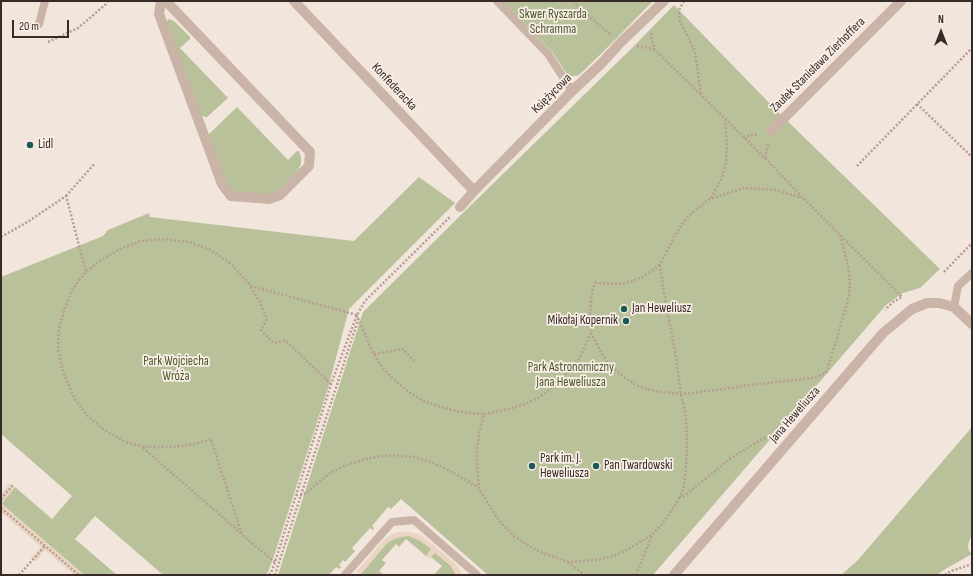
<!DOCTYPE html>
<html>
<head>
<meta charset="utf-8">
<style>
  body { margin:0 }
  #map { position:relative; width:973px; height:576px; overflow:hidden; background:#f2e5db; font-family:"Sofia Sans Condensed",sans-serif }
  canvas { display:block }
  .frame { position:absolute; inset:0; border:2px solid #372b28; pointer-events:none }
  .north { position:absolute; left:921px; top:12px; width:40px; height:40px; -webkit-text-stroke:3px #faefe7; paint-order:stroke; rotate:0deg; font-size:11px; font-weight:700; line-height:16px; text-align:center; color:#372b28 }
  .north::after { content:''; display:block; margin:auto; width:14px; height:18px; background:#372b28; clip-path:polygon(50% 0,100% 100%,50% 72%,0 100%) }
  .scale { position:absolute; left:12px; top:20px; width:57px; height:18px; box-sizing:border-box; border:2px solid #372b28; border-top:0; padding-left:5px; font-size:12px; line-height:14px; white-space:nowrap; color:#372b28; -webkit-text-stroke:3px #faefe7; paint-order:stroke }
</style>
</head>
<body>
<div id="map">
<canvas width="973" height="576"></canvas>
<div class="frame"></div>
<div class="north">N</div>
<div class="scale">20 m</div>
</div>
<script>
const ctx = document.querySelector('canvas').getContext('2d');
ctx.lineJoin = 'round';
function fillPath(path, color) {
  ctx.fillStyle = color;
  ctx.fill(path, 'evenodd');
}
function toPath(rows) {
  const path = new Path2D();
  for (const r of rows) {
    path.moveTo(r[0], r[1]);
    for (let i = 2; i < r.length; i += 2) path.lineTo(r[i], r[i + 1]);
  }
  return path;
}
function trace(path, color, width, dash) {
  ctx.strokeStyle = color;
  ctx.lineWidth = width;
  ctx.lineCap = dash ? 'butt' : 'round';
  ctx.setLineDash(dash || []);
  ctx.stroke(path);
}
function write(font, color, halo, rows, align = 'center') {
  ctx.font = font + ' "Sofia Sans Condensed",sans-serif';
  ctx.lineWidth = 3.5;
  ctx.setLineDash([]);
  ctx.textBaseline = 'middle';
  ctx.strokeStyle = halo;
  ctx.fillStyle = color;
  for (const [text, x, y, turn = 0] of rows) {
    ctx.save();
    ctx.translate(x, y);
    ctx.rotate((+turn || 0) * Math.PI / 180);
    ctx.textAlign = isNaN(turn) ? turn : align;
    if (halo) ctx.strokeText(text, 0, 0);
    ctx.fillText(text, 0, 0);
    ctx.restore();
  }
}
const green = toPath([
  [502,1,653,1,602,53,579,75,575,76,570,76,566,73,553,53],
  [674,5,777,111,940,269,920,288,903,293,897,297,886,305,653,575,488,575,401,499,391,509,388,507,372,526,374,528,373,530,370,528,352,548,355,551,345,562,343,560,339,565,341,567,339,569,336,567,329,575,278,575,363,312,464,212,632,48],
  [169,19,174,21,190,37,190,39,180,48,228,98,207,117,201,116,166,22],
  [237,107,288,160,297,151,299,151,300,154,301,158,301,164,298,170,276,192,265,195,234,192,230,189,226,185,207,136],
  [419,177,455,203,349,309,328,388,274,556,268,572,265,575,163,575,95,516,75,539,117,575,84,575,3,505,2,503,15,487,52,519,72,496,1,434,1,277,103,236,108,230,149,213,150,217,354,241],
  [972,427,972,535,969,541,968,546,969,551,972,554,942,571,937,575,841,575,858,560],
  [404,536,409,536,419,540,432,549,426,556,406,539,399,547,396,544,382,560,386,563,379,571,384,575,360,575,387,543,396,538],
  [435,552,451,566,456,575,434,575,442,566,431,557]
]);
const plaza = toPath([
  [10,483,15,487,2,503,3,505,84,575,74,575,45,550,36,561,31,558,41,547,1,512,1,494],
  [398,532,409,532,418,534,424,537,456,564,461,571,461,575,456,575,451,566,435,553,429,559,426,556,431,549,419,540,409,536,400,537,391,540,387,543,360,575,356,572,383,541,392,534]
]);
const path = toPath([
  [573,1,578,7,610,34],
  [684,1,679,10,680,21,688,37,695,52,701,95],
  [651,33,654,49,765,158,803,198,902,297,893,302,885,310],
  [48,42,78,28,105,5,108,1],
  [637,46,654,49],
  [917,104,972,157],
  [743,137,758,134],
  [765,158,768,144],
  [857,166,972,48],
  [66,196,95,163],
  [711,198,722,178,726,161,727,145,725,120],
  [1,237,29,221,66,196,86,272],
  [660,265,644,276,630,282,620,284,595,283,592,291,590,312,591,333,602,354,609,364,618,372,628,380,638,386,650,390,662,392,681,394,717,390,749,385,812,378,826,373],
  [944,272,972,243],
  [251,287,260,302,267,319,261,330,274,343,285,340,331,384],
  [358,318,371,349,379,363,391,377,406,390,422,400,441,407,456,411,468,413,484,414],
  [591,333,579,359,562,378,549,390,538,398,523,405,509,409,484,414,479,434,477,450,477,465,479,489,496,516,502,524,514,536,529,546,541,552,568,562,597,560,614,556,628,549,652,535],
  [374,354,403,349,414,361],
  [826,373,837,338,847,303,849,294,850,282,849,272,847,262,840,234],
  [143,448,242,534],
  [296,495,301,495,306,493,330,473,349,464,370,458,393,455,414,457,433,463,452,472,479,488],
  [679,497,683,497,731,458,762,439,772,436,775,438],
  [1,499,13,485],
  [1,508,79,575],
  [275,562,271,559,242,535,211,439,195,444,174,447,143,447,123,441,103,429,87,415,75,399,63,372,58,349,59,328,65,308,72,290,80,279,86,272,101,260,120,249,141,241,165,239,189,242,211,250,231,264,251,286,357,315],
  [568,562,584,575],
  [19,575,45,546],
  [269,575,271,573,275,562,331,384,357,315,365,301,451,216],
  [275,575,358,320,357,315],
  [636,575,652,535,662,524,676,504,683,490,685,478,687,451,687,433,685,411,681,394,675,351,663,288,660,265,674,237,684,221,693,212,710,199,744,188,777,190,802,198],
  [945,575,951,571,972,564]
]);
const lane = toPath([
  [497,1,548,54,572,91],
  [39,24,45,1],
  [954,307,958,286,972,273],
  [345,575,392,522,414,520,477,575]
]);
const street = toPath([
  [161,1,159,14,222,184,231,196,269,199,280,195,309,166,310,152,166,1],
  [294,1,474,191],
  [771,131,901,1],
  [460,207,474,191,572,91,601,64,620,43,664,1],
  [674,575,883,333,912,309,927,303,939,303,954,307,972,324]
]);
const markers = [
  [30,145,4,"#1c5956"],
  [624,309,4,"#1c5956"],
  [626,321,4,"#1c5956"],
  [532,466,4,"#1c5956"],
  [596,466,4,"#1c5956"]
];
const parkNames = [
  ["Skwer Ryszarda",553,15],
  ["Schramma",553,30],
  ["Park Wojciecha",176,362],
  ["Wróża",176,377],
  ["Park Astronomiczny",571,368],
  ["Jana Heweliusza",571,383]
];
const streetNames = [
  ["Zaułek Stanisława Zierhoffera",818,65,-45],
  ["Konfederacka",394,87,47],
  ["Księżycowa",552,94,-45],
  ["Jana Heweliusza",795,415,-49]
];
const poiNames = [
  ["Lidl",38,145],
  ["Jan Heweliusz",632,309],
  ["Mikołaj Kopernik",618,321,"right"],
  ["Park im. J.",540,459],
  ["Heweliusza",540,474],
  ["Pan Twardowski",604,466]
];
fillPath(green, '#b9c19b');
fillPath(plaza, '#ead4c2');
trace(path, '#b69d91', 2.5, [2, 2]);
trace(lane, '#cab3a7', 8);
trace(street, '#cab3a7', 10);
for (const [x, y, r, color] of markers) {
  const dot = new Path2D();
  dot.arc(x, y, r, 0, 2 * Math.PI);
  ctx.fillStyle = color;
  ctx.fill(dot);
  trace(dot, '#faefe7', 1.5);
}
write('13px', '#4b552b', '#faefe7', parkNames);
write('13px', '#372b28', '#faefe7', streetNames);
write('13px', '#372b28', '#faefe7', poiNames, 'left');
</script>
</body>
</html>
